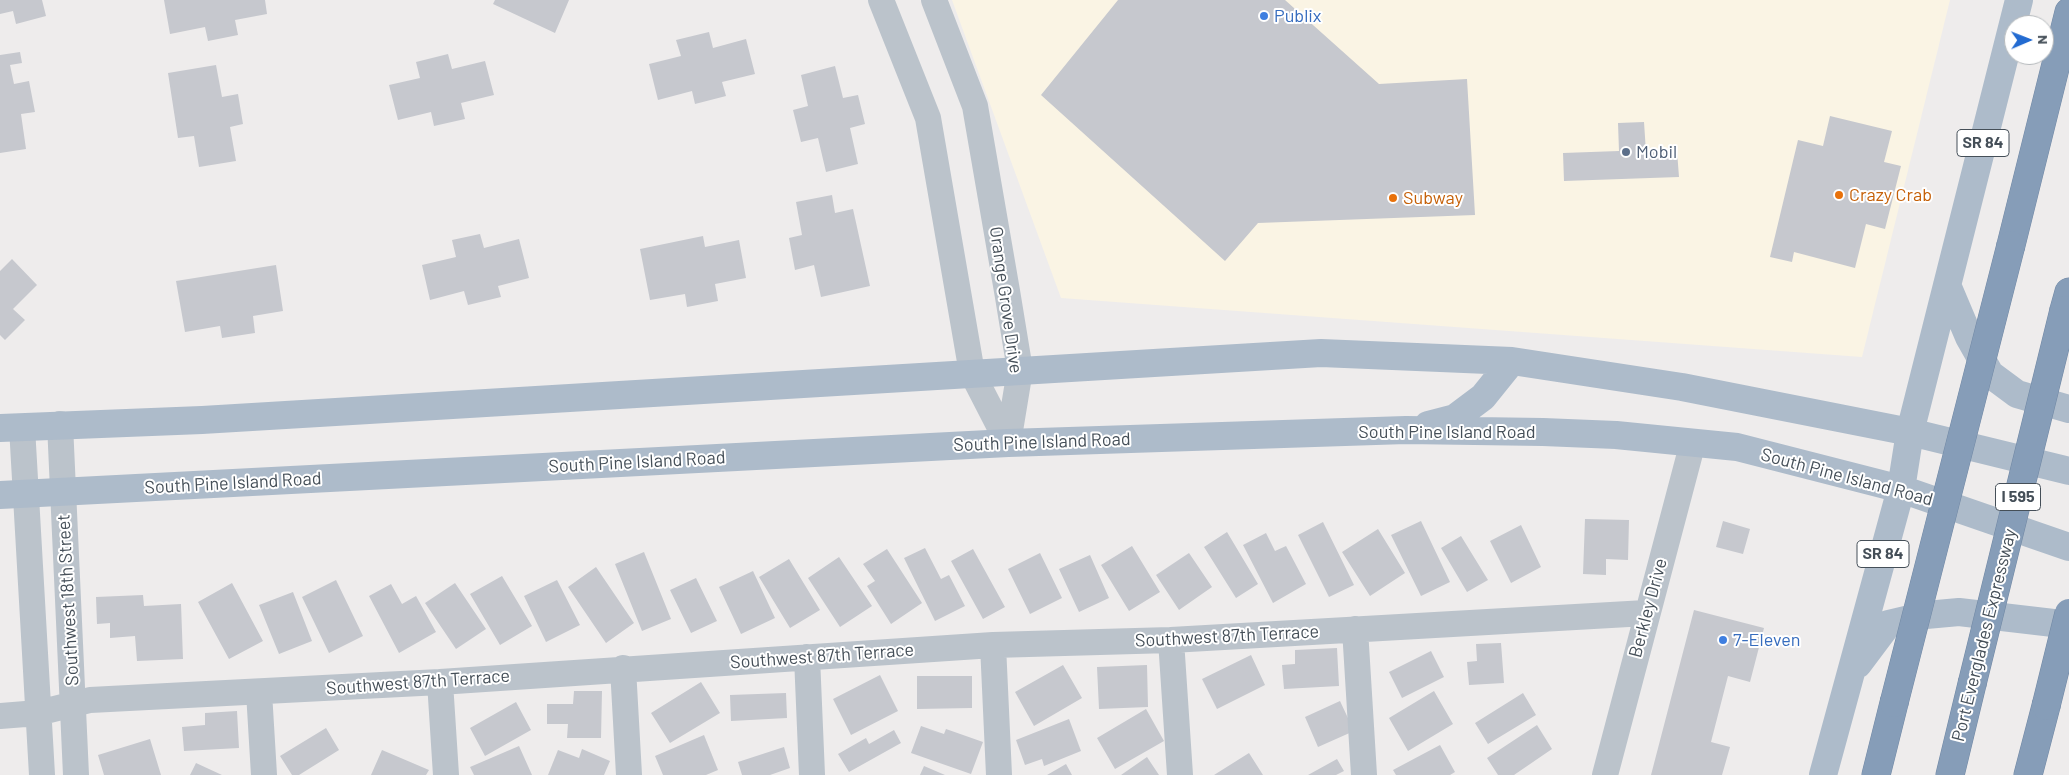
<!DOCTYPE html>
<html>
<head>
<meta charset="utf-8">
<style>
  body { margin:0 }
  #map { position:relative; width:2069px; height:775px; overflow:hidden; background:#eeecec; font-family:Barlow,sans-serif }
  canvas { display:block }
  .north { position:absolute; left:2004px; top:15px; width:50px; height:50px; box-sizing:border-box; background:#fff; border:1px solid #b5b9bc; border-radius:50%; rotate:89deg; font-size:14px; font-weight:700; line-height:20px; text-align:center; color:#454f58 }
  .north::after { content:''; display:block; margin:auto; width:18px; height:22px; background:#236bd1; clip-path:polygon(50% 0,100% 100%,50% 72%,0 100%) }
</style>
</head>
<body>
<div id="map">
<canvas width="2069" height="775"></canvas>
<div class="north">N</div>
</div>
<script>
const ctx = document.querySelector('canvas').getContext('2d');
ctx.lineJoin = 'round';
function fillPath(path, color) {
  ctx.fillStyle = color;
  ctx.fill(path, 'evenodd');
}
function toPath(rows) {
  const path = new Path2D();
  for (const r of rows) {
    path.moveTo(r[0], r[1]);
    for (let i = 2; i < r.length; i += 2) path.lineTo(r[i], r[i + 1]);
  }
  return path;
}
function trace(path, color, width, dash) {
  ctx.strokeStyle = color;
  ctx.lineWidth = width;
  ctx.lineCap = dash ? 'butt' : 'round';
  ctx.setLineDash(dash || []);
  ctx.stroke(path);
}
function write(font, color, halo, rows, align = 'center') {
  ctx.font = font + ' Barlow,sans-serif';
  ctx.lineWidth = 4;
  ctx.setLineDash([]);
  ctx.textBaseline = 'middle';
  ctx.strokeStyle = halo;
  ctx.fillStyle = color;
  for (const [text, x, y, turn = 0] of rows) {
    ctx.save();
    ctx.translate(x, y);
    ctx.rotate((+turn || 0) * Math.PI / 180);
    ctx.textAlign = isNaN(turn) ? turn : align;
    if (halo) ctx.strokeText(text, 0, 0);
    ctx.fillText(text, 0, 0);
    ctx.restore();
  }
}
const commercial = toPath([
  [952,0,1950,0,1862,357,1061,298]
]);
const building = toPath([
  [0,0,42,0,46,16,16,24,13,11,0,14],
  [164,0,265,0,267,14,235,20,238,35,208,41,205,27,170,34],
  [495,0,569,0,555,33,493,4],
  [1118,0,1285,0,1379,84,1467,79,1475,215,1258,223,1225,261,1041,95],
  [709,32,713,48,746,39,755,74,722,82,726,96,695,104,692,91,658,100,649,64,681,56,676,40],
  [20,52,22,63,10,65,14,84,29,81,35,112,21,114,26,149,0,153,0,55],
  [448,54,452,69,485,61,494,95,461,103,465,119,434,126,431,112,398,120,389,85,420,78,416,62],
  [216,65,222,97,238,94,243,124,230,127,236,161,199,167,194,136,178,138,168,73],
  [835,66,843,98,858,95,865,124,850,128,858,164,826,172,818,138,801,142,793,110,808,106,801,75],
  [1830,116,1892,131,1884,162,1901,166,1885,229,1866,224,1855,268,1794,252,1792,262,1770,257,1798,140,1823,146],
  [1644,122,1646,152,1677,151,1679,177,1564,181,1563,153,1619,151,1618,123],
  [832,195,835,213,853,209,870,286,821,297,814,265,795,270,789,238,802,235,796,202],
  [480,234,484,248,519,239,529,278,498,286,501,297,468,305,464,291,430,300,422,265,456,257,452,240],
  [703,236,705,247,739,240,746,278,715,284,718,301,687,307,685,294,650,300,640,249],
  [12,259,37,285,13,309,25,320,5,340,0,335,0,271],
  [276,265,283,311,253,316,255,333,222,338,220,326,185,332,176,281],
  [1585,519,1629,520,1628,560,1606,559,1606,575,1583,574],
  [1421,521,1450,582,1421,596,1391,535],
  [1723,521,1750,529,1743,554,1716,547],
  [1323,522,1354,585,1329,597,1298,535],
  [1521,525,1541,567,1511,583,1490,541],
  [1378,529,1405,573,1370,596,1342,552],
  [1227,532,1258,584,1236,598,1204,547],
  [1266,533,1275,551,1286,546,1306,584,1273,603,1243,545],
  [1461,536,1488,580,1467,592,1441,548],
  [1132,546,1160,592,1129,611,1101,565],
  [925,548,941,579,949,575,965,606,935,621,904,558],
  [887,549,922,603,891,624,867,586,875,581,863,564],
  [973,549,1005,607,983,619,951,561],
  [644,552,671,619,642,631,615,564],
  [1040,553,1062,598,1030,614,1008,569],
  [1189,553,1212,587,1179,610,1156,575],
  [1090,555,1109,598,1079,612,1059,569],
  [839,557,872,606,840,627,808,578],
  [789,559,820,610,790,628,759,577],
  [596,567,634,623,606,643,568,587],
  [753,571,775,618,741,634,719,587],
  [502,576,532,626,500,645,470,594],
  [696,578,717,621,691,633,670,590],
  [336,580,363,636,329,653,302,597],
  [557,580,580,625,546,642,524,596],
  [232,583,263,641,229,659,198,602],
  [455,583,486,629,456,649,425,603],
  [391,584,402,604,416,596,436,632,399,653,369,596],
  [293,592,312,641,279,654,259,605],
  [143,595,144,606,181,604,183,659,137,661,135,636,110,638,110,623,97,624,96,597],
  [1694,610,1764,628,1750,682,1728,676,1711,742,1730,747,1722,775,1651,775],
  [1501,643,1504,683,1469,685,1467,662,1477,661,1476,644],
  [1337,648,1339,686,1284,689,1282,665,1295,664,1295,650],
  [1431,651,1444,677,1402,698,1389,672],
  [1251,655,1265,685,1217,709,1202,679],
  [1063,665,1082,698,1034,726,1015,692],
  [1147,665,1148,707,1099,709,1097,667],
  [880,675,898,711,851,735,833,699],
  [917,676,972,676,972,708,917,709],
  [701,682,720,713,670,743,651,713],
  [574,691,602,691,601,738,567,738,568,724,547,724,547,704,573,704],
  [1434,691,1453,724,1408,751,1389,718],
  [786,693,787,718,731,721,730,695],
  [1523,693,1536,715,1488,744,1475,723],
  [1340,701,1354,731,1318,747,1305,717],
  [516,702,531,730,485,756,470,728],
  [1146,709,1164,741,1115,769,1097,738],
  [237,711,239,748,184,751,182,727,205,725,205,713],
  [1069,719,1081,751,1044,766,1042,759,1025,765,1016,740],
  [1537,725,1552,749,1514,775,1498,775,1487,758],
  [921,726,944,734,946,729,983,742,971,774,911,753],
  [326,728,339,750,299,775,292,775,280,756],
  [894,730,901,743,849,772,838,754,866,738,869,744],
  [704,735,718,770,706,775,663,775,655,756],
  [150,739,161,775,104,775,98,755],
  [1440,745,1455,772,1450,775,1396,775,1393,770],
  [519,746,532,775,474,775,470,767],
  [784,747,790,768,770,775,742,775,738,762],
  [582,749,610,761,604,775,548,775,558,750,579,758],
  [382,750,429,770,426,775,371,775],
  [1249,753,1263,775,1214,775],
  [1147,757,1159,775,1121,775],
  [1337,759,1344,771,1336,775,1308,775],
  [196,763,222,775,190,775],
  [1066,764,1072,775,1047,775],
  [924,766,945,775,920,775]
]);
const minor = toPath([
  [881,0,928,118,972,373,1008,443],
  [934,0,975,106,1007,291,1020,370,1008,443],
  [60,424,76,775],
  [22,427,42,775],
  [1355,629,1364,775],
  [1171,640,1180,775],
  [993,645,999,775],
  [807,657,812,775],
  [623,668,629,775],
  [440,682,446,775],
  [259,692,264,775],
  [0,716,38,713,90,700,440,682,993,645,1171,640,1646,613],
  [1605,775,1693,442]
]);
const major = toPath([
  [1947,285,1969,337,1990,374,2017,394,2069,409],
  [1428,425,1455,418,1483,397,1512,361],
  [0,428,202,420,1321,353,1512,361,1682,387,1910,432,2069,471],
  [0,495,1008,443,1406,430,1543,432,1616,435,1737,447,1901,489,2069,547],
  [1858,664,1888,624,1926,615,1959,612,2062,624,2069,627],
  [1823,775,1901,489,1910,432,2019,0]
]);
const highway = toPath([
  [2011,245,2069,12],
  [2064,310,2069,292],
  [1876,775,1894,703],
  [1950,775,1972,684],
  [2028,775,2046,706]
]);
const highwayBridge = toPath([
  [1972,684,2064,310],
  [1894,703,2011,245],
  [2046,706,2069,613]
]);
const markers = [
  [1264,16,5,"#3f7fe0"],
  [1626,152,5,"#5c6f8a"],
  [1839,195,5,"#e8710a"],
  [1393,198,5,"#e8710a"],
  [1723,640,5,"#3f7fe0"]
];
const shields = [
  [1983,143,52],
  [2018,497,45],
  [1883,554,52]
];
const shieldNames = [
  ["SR 84",1983,143],
  ["I 595",2018,497],
  ["SR 84",1883,554]
];
const shopNames = [
  ["Publix",1274,16],
  ["7-Eleven",1733,640]
];
const serviceNames = [
  ["Mobil",1636,152]
];
const foodNames = [
  ["Crazy Crab",1849,195],
  ["Subway",1403,198]
];
const streetNames = [
  ["Orange Grove Drive",1006,300,82],
  ["South Pine Island Road",1447,432],
  ["South Pine Island Road",1042,442,-2],
  ["South Pine Island Road",637,462,-3],
  ["South Pine Island Road",1847,477,15],
  ["South Pine Island Road",233,483,-3],
  ["Southwest 18th Street",68,600,-93],
  ["Berkley Drive",1648,608,-75],
  ["Port Everglades Expressway",1984,635,-76],
  ["Southwest 87th Terrace",1227,636,-3],
  ["Southwest 87th Terrace",822,656,-4],
  ["Southwest 87th Terrace",418,682,-4]
];
fillPath(commercial, '#faf4e4');
fillPath(building, '#c6c8ce');
trace(highway, '#7188a4', 29);
trace(minor, '#bbc3cb', 26);
trace(major, '#adbbca', 28);
trace(highway, '#869db8', 28);
trace(highwayBridge, '#7188a4', 29, []);
trace(highwayBridge, '#869db8', 28);
for (const [x, y, r, color] of markers) {
  const dot = new Path2D();
  dot.arc(x, y, r, 0, 2 * Math.PI);
  ctx.fillStyle = color;
  ctx.fill(dot);
  trace(dot, '#fff', 2);
}
for (const [x, y, w] of shields) {
  const box = new Path2D();
  box.roundRect(x - w / 2, y - 13.5, w, 27, 4);
  ctx.fillStyle = '#fff';
  ctx.fill(box);
  trace(box, '#454f58', 1);
}
write('bold 16px', '#454f58', null, shieldNames);
write('18px', '#366cbe', '#fff', shopNames, 'left');
write('18px', '#4e5e75', '#fff', serviceNames, 'left');
write('18px', '#c56008', '#fff', foodNames, 'left');
write('18px', '#454f58', '#fff', streetNames);
</script>
</body>
</html>
